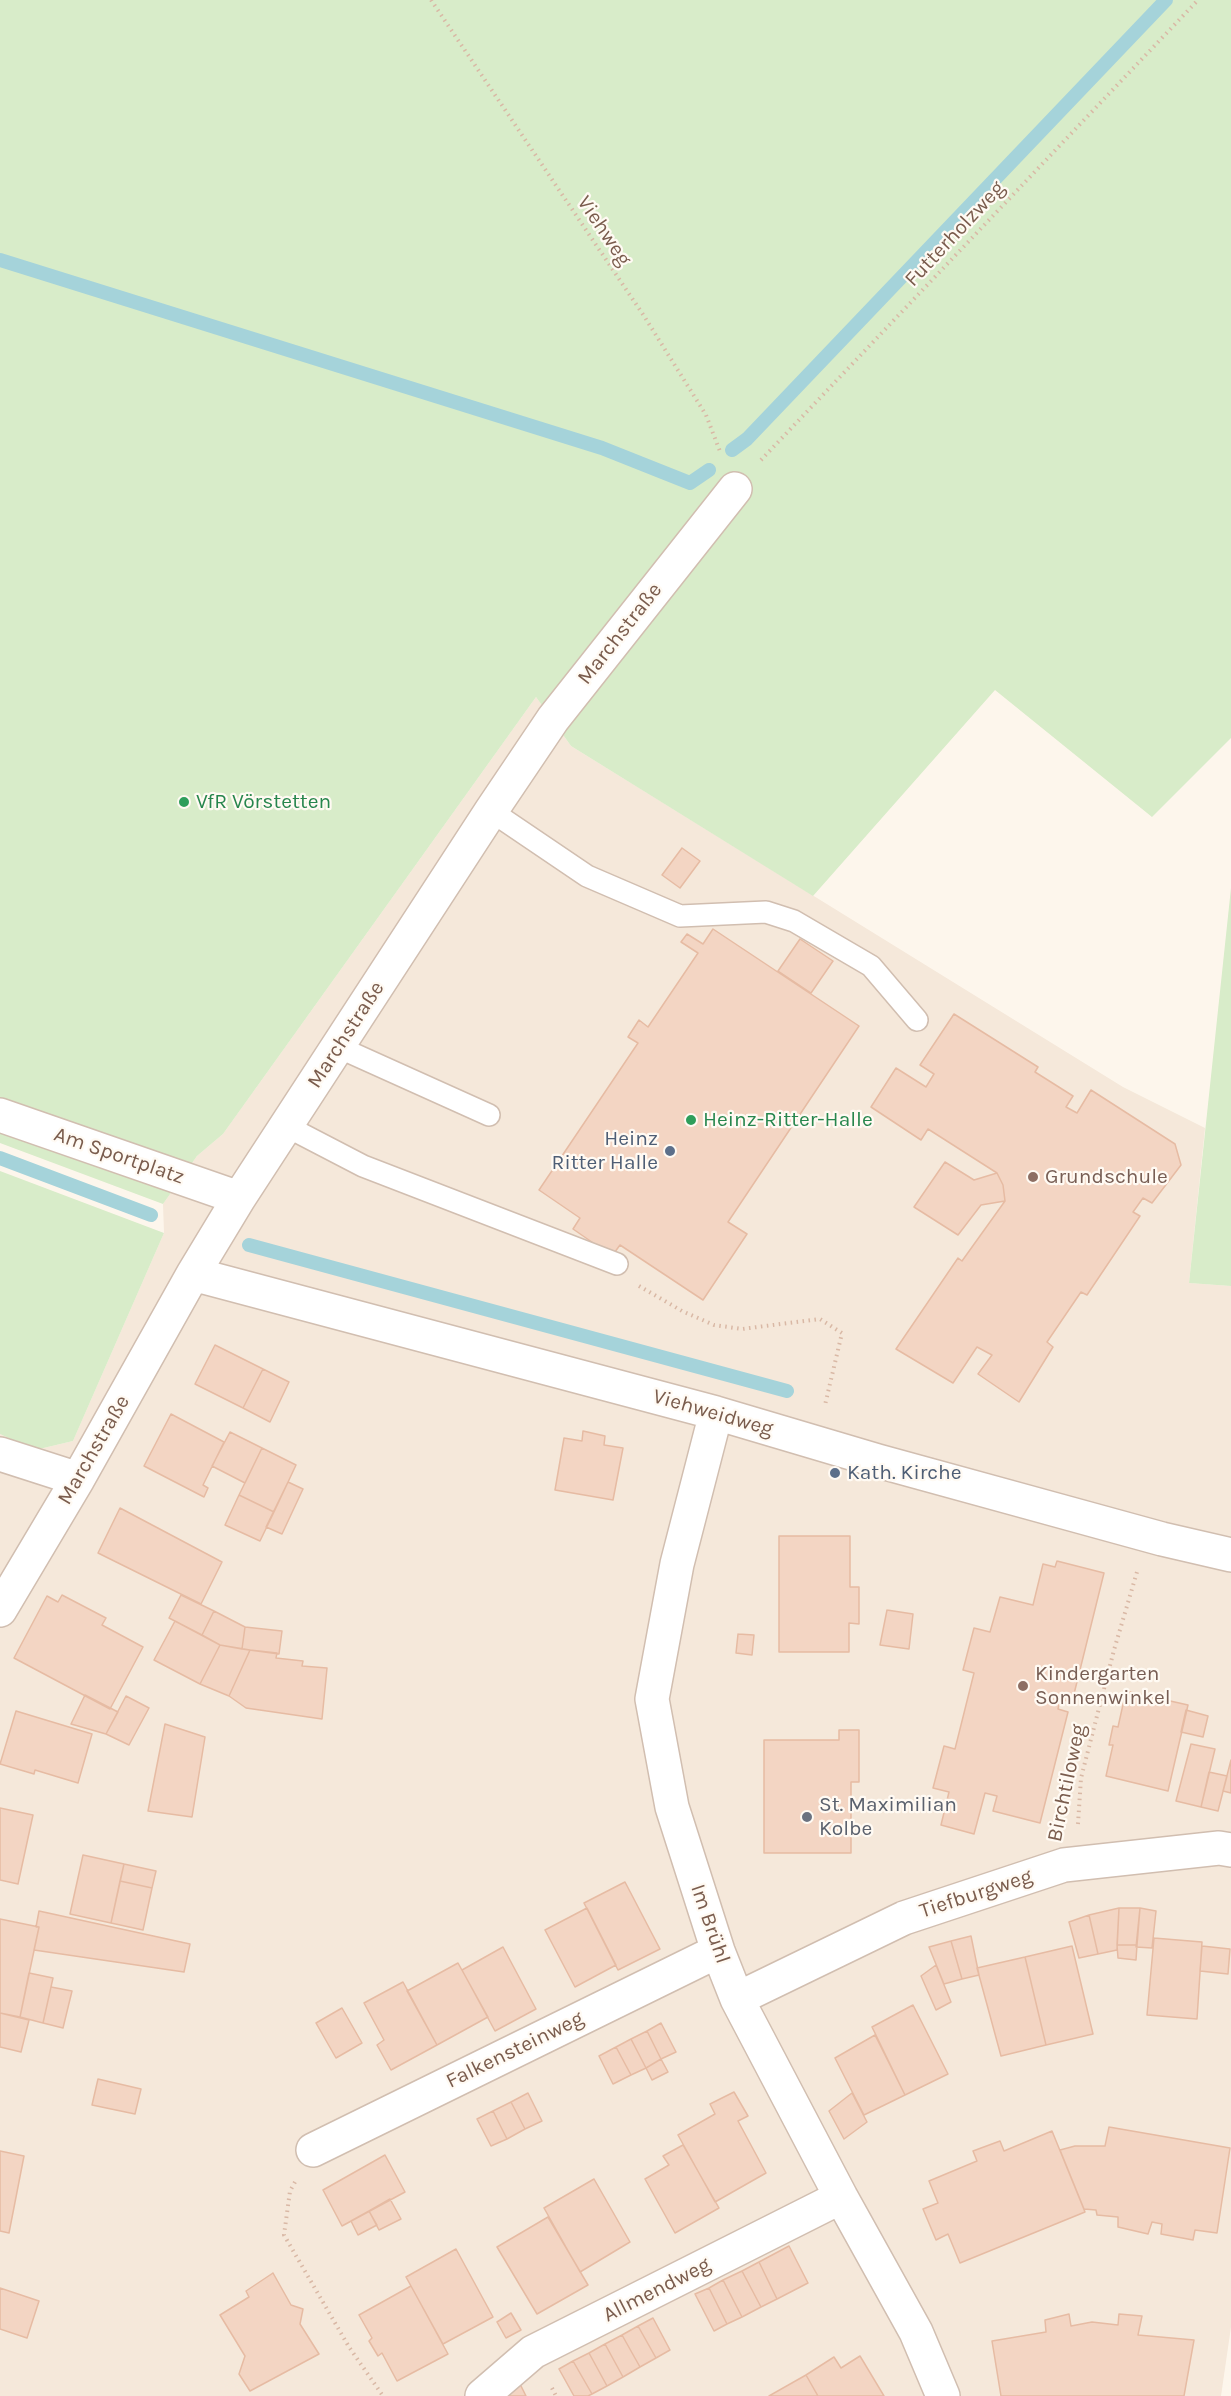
<!DOCTYPE html>
<html>
<head>
<meta charset="utf-8">
<style>
  body { margin:0 }
  canvas { display:block; background:#fdf6ec }
</style>
</head>
<body>
<canvas width="1231" height="2396"></canvas>
<script>
const ctx = document.querySelector('canvas').getContext('2d');
ctx.lineJoin = 'round';
function fillPath(path, color) {
  ctx.fillStyle = color;
  ctx.fill(path, 'evenodd');
}
function toPath(rows) {
  const path = new Path2D();
  for (const r of rows) {
    path.moveTo(r[0], r[1]);
    for (let i = 2; i < r.length; i += 2) path.lineTo(r[i], r[i + 1]);
  }
  return path;
}
function trace(path, color, width, dash) {
  ctx.strokeStyle = color;
  ctx.lineWidth = width;
  ctx.lineCap = dash ? 'butt' : 'round';
  ctx.setLineDash(dash || []);
  ctx.stroke(path);
}
function write(font, color, halo, rows, align = 'center') {
  ctx.font = font + ' Karla,sans-serif';
  ctx.lineWidth = 4.5;
  ctx.setLineDash([]);
  ctx.textBaseline = 'middle';
  ctx.strokeStyle = halo;
  ctx.fillStyle = color;
  for (const [text, x, y, turn = 0] of rows) {
    ctx.save();
    ctx.translate(x, y);
    ctx.rotate((+turn || 0) * Math.PI / 180);
    ctx.textAlign = isNaN(turn) ? turn : align;
    if (halo) ctx.strokeText(text, 0, 0);
    ctx.fillText(text, 0, 0);
    ctx.restore();
  }
}
const residential = toPath([
  [536,697,571,746,1123,1087,1205,1128,1189,1283,1231,1286,1231,2327,1221,2396,0,2396,0,1434,35,1450,73,1441,164,1233,163,1204,197,1156,223,1134]
]);
const green = toPath([
  [0,0,1231,0,1231,738,1152,817,995,690,813,896,571,746,536,697,223,1134,197,1156,163,1204,0,1143],
  [1231,888,1231,1286,1189,1283],
  [0,1171,164,1233,73,1441,35,1450,0,1434]
]);
const stream = toPath([
  [0,260,602,448,690,483,709,470],
  [732,450,747,439,1166,0],
  [0,1158,151,1215],
  [249,1245,787,1391]
]);
const building = toPath([
  [682,848,700,861,680,888,662,875,682,848],
  [713,929,859,1026,728,1222,747,1234,703,1300,620,1245,612,1256,573,1229,580,1218,539,1190,638,1043,628,1037,639,1020,648,1027,698,953,681,942,687,934,703,944,713,929],
  [800,939,833,961,811,993,778,971,800,939],
  [954,1014,1038,1067,1035,1072,1073,1096,1066,1107,1077,1113,1091,1090,1175,1144,1181,1165,1152,1203,1143,1198,1133,1212,1140,1216,1087,1295,1081,1292,1047,1342,1053,1347,1019,1402,978,1374,992,1355,977,1347,953,1383,896,1349,958,1258,962,1261,1005,1201,1003,1185,997,1173,928,1129,921,1140,871,1107,896,1068,926,1087,934,1074,920,1065,954,1014],
  [945,1162,974,1180,997,1173,1003,1185,1005,1201,981,1205,958,1235,914,1207,945,1162],
  [215,1345,263,1369,243,1408,195,1384,215,1345],
  [263,1369,289,1382,270,1422,243,1408,263,1369],
  [171,1414,224,1442,203,1485,208,1488,204,1497,144,1466,171,1414],
  [583,1431,605,1436,604,1445,623,1448,613,1500,555,1490,564,1438,582,1441,583,1431],
  [230,1432,262,1448,245,1483,212,1466,230,1432],
  [262,1448,296,1465,274,1512,239,1495,262,1448],
  [288,1482,303,1489,282,1534,266,1527,288,1482],
  [239,1495,274,1512,260,1541,225,1525,239,1495],
  [120,1508,222,1562,201,1604,98,1553,120,1508],
  [779,1536,850,1536,850,1587,859,1587,859,1624,849,1623,849,1652,779,1652,779,1536],
  [1057,1561,1104,1573,1072,1702,1060,1699,1058,1709,1068,1712,1040,1823,993,1811,997,1796,985,1793,974,1834,941,1825,949,1792,933,1788,944,1746,955,1749,974,1673,963,1670,974,1628,990,1632,1000,1597,1033,1605,1043,1564,1055,1567,1057,1561],
  [62,1595,106,1618,102,1625,143,1647,110,1709,14,1658,47,1596,58,1602,62,1595],
  [181,1595,214,1611,202,1635,169,1618,181,1595],
  [887,1610,913,1614,909,1649,880,1645,887,1610],
  [214,1611,245,1627,242,1649,220,1645,202,1635,214,1611],
  [175,1621,220,1645,200,1684,154,1660,175,1621],
  [245,1627,282,1631,279,1654,242,1649,245,1627],
  [738,1634,754,1635,752,1655,736,1653,738,1634],
  [220,1645,250,1650,229,1696,200,1684,220,1645],
  [250,1650,277,1653,276,1658,303,1661,302,1666,327,1668,322,1719,246,1708,229,1696,250,1650],
  [1126,1691,1188,1705,1168,1791,1106,1776,1113,1745,1109,1745,1113,1726,1118,1727,1126,1691],
  [85,1695,118,1712,106,1734,71,1724,85,1695],
  [126,1696,149,1708,129,1745,106,1734,126,1696],
  [1186,1710,1208,1716,1203,1737,1181,1732,1186,1710],
  [16,1711,92,1734,78,1783,35,1770,34,1774,0,1764,16,1711],
  [165,1724,205,1737,192,1817,148,1811,165,1724],
  [839,1730,859,1730,859,1782,851,1782,851,1853,764,1853,764,1740,839,1740,839,1730],
  [1191,1744,1215,1749,1201,1807,1176,1801,1191,1744],
  [1231,1760,1231,1793,1223,1791,1231,1760],
  [1209,1772,1227,1776,1218,1811,1201,1807,1209,1772],
  [0,1808,33,1815,18,1884,0,1880,0,1808],
  [83,1855,124,1864,111,1923,70,1914,83,1855],
  [124,1864,156,1871,152,1888,120,1881,124,1864],
  [120,1881,152,1888,143,1930,111,1923,120,1881],
  [625,1882,660,1949,618,1970,584,1903,625,1882],
  [587,1908,616,1965,575,1987,545,1930,587,1908],
  [1119,1908,1117,1950,1098,1954,1089,1915,1119,1908],
  [1119,1908,1140,1908,1137,1945,1117,1945,1119,1908],
  [1140,1908,1156,1911,1152,1948,1136,1947,1140,1908],
  [39,1911,190,1944,184,1972,34,1950,39,1927,36,1927,39,1911],
  [1089,1915,1098,1954,1079,1958,1069,1922,1089,1915],
  [0,1919,39,1927,20,2017,0,2013,0,1919],
  [971,1936,979,1975,962,1979,951,1941,971,1936],
  [1154,1938,1202,1942,1197,2019,1147,2015,1154,1938],
  [951,1941,962,1979,944,1984,929,1947,951,1941],
  [1117,1945,1137,1945,1136,1960,1118,1958,1117,1945],
  [1072,1946,1093,2034,1046,2045,1025,1957,1072,1946],
  [1202,1946,1230,1949,1228,1974,1200,1971,1202,1946],
  [503,1947,536,2009,495,2031,462,1970,503,1947],
  [1025,1957,1046,2045,1001,2056,977,1968,1025,1957],
  [458,1963,488,2017,437,2045,407,1991,458,1963],
  [936,1965,951,2002,936,2010,921,1976,936,1965],
  [29,1973,53,1978,43,2023,20,2017,29,1973],
  [403,1982,437,2045,391,2070,377,2045,384,2040,364,2003,403,1982],
  [51,1987,72,1991,63,2028,43,2023,51,1987],
  [913,2005,948,2074,905,2095,872,2027,913,2005],
  [342,2008,362,2043,336,2058,316,2023,342,2008],
  [0,2013,29,2020,21,2052,0,2047,0,2013],
  [661,2023,676,2052,661,2059,647,2031,661,2023],
  [647,2031,661,2059,646,2068,631,2039,647,2031],
  [875,2035,905,2095,864,2115,835,2058,875,2035],
  [631,2039,646,2068,631,2075,616,2047,631,2039],
  [616,2047,631,2075,613,2084,599,2056,616,2047],
  [661,2059,668,2072,652,2080,646,2068,661,2059],
  [98,2079,141,2089,135,2114,92,2105,98,2079],
  [734,2092,748,2116,738,2121,766,2173,715,2202,678,2135,715,2114,710,2104,734,2092],
  [528,2093,542,2121,525,2129,511,2102,528,2093],
  [852,2093,867,2122,844,2139,829,2111,852,2093],
  [511,2102,525,2129,507,2139,493,2111,511,2102],
  [493,2111,507,2139,491,2146,477,2119,493,2111],
  [1109,2127,1230,2148,1217,2233,1195,2230,1193,2240,1161,2234,1162,2224,1152,2222,1148,2234,1118,2227,1118,2217,1097,2215,1096,2210,1084,2209,1060,2150,1075,2146,1105,2146,1109,2127],
  [1052,2131,1085,2212,960,2263,948,2234,936,2240,923,2209,938,2203,929,2181,977,2161,973,2151,1000,2141,1004,2151,1052,2131],
  [683,2145,719,2208,675,2233,645,2179,669,2165,663,2156,683,2145],
  [0,2151,24,2156,9,2233,0,2231,0,2151],
  [385,2155,405,2192,342,2226,323,2190,385,2155],
  [594,2179,630,2242,580,2272,544,2208,594,2179],
  [390,2199,401,2219,379,2230,369,2211,390,2199],
  [369,2211,377,2225,358,2235,351,2221,369,2211],
  [548,2217,588,2285,537,2314,497,2247,548,2217],
  [789,2246,808,2283,777,2299,759,2262,789,2246],
  [456,2249,493,2317,443,2344,406,2277,456,2249],
  [759,2262,777,2299,761,2307,742,2271,759,2262],
  [742,2271,761,2307,742,2317,723,2280,742,2271],
  [273,2273,291,2305,303,2309,300,2324,319,2354,250,2391,239,2374,245,2356,220,2315,249,2297,246,2291,273,2273],
  [723,2280,742,2317,727,2324,709,2288,723,2280],
  [411,2286,448,2354,397,2381,382,2353,378,2356,369,2341,372,2338,359,2315,411,2286],
  [0,2288,39,2301,27,2338,0,2329,0,2288],
  [709,2288,727,2324,714,2331,695,2294,709,2288],
  [511,2313,521,2330,506,2338,497,2322,511,2313],
  [1069,2314,1071,2326,1092,2322,1118,2325,1119,2314,1142,2316,1138,2335,1194,2340,1184,2396,1001,2396,992,2341,1046,2332,1045,2320,1069,2314],
  [653,2318,670,2350,656,2358,638,2326,653,2318],
  [638,2326,656,2358,640,2367,622,2335,638,2326],
  [622,2335,640,2367,623,2377,605,2344,622,2335],
  [605,2344,623,2377,607,2386,589,2353,605,2344],
  [589,2353,607,2386,592,2394,573,2361,589,2353],
  [860,2356,884,2396,818,2396,806,2375,834,2357,841,2368,860,2356],
  [573,2361,592,2394,588,2396,574,2396,559,2369,573,2361],
  [806,2375,818,2396,769,2396,806,2375],
  [519,2382,526,2396,508,2396,505,2389,519,2382]
]);
const path = toPath([
  [431,0,644,316,706,415,721,454],
  [761,460,1198,0],
  [639,1286,682,1311,714,1325,742,1329,820,1319,842,1333,825,1405],
  [1078,1824,1081,1778,1114,1650,1137,1572],
  [295,2182,290,2191,284,2235,349,2347,383,2396],
  [552,2388,556,2396]
]);
const service = toPath([
  [491,811,587,876,680,916,766,912,794,921,871,966,917,1020],
  [338,1047,489,1115],
  [286,1126,363,1166,617,1264]
]);
const minor = toPath([
  [0,1115,239,1198],
  [193,1274,716,1413,878,1461,1162,1539,1231,1555],
  [716,1413,677,1564,652,1699,672,1807,718,1951,737,1999,841,2197,916,2332,943,2396],
  [0,1454,78,1479],
  [0,1610,78,1479,193,1274,239,1198,491,811,553,719,735,489],
  [737,1999,904,1918,1064,1865,1219,1848,1231,1850],
  [313,2150,718,1951],
  [482,2396,533,2352,841,2197]
]);
const markers = [
  [184,802,6,"#2e9e5b"],
  [691,1120,6,"#2e9e5b"],
  [670,1151,6,"#5c6f8a"],
  [1033,1177,6,"#8d6e63"],
  [835,1473,6,"#5c6f8a"],
  [1023,1686,6,"#8d6e63"],
  [807,1817,6,"#6b7280"]
];
const streetNames = [
  ["Viehweg",604,231,56],
  ["Futterholzweg",955,234,-47],
  ["Marchstraße",620,634,-52],
  ["Marchstraße",346,1035,-57],
  ["Am Sportplatz",119,1156,19],
  ["Viehweidweg",713,1413,16],
  ["Marchstraße",94,1450,-60],
  ["Birchtiloweg",1067,1783,-78],
  ["Tiefburgweg",976,1894,-18],
  ["Im Brühl",710,1924,71],
  ["Falkensteinweg",515,2050,-26],
  ["Allmendweg",657,2290,-27]
];
const leisureNames = [
  ["VfR Vörstetten",196,802],
  ["Heinz-Ritter-Halle",703,1120]
];
const serviceNames = [
  ["Heinz",658,1139],
  ["Ritter Halle",658,1163],
  ["Kath. Kirche",847,1473,"left"]
];
const educationNames = [
  ["Grundschule",1045,1177],
  ["Kindergarten",1035,1674],
  ["Sonnenwinkel",1035,1698]
];
const worshipNames = [
  ["St. Maximilian",819,1805],
  ["Kolbe",819,1829]
];
fillPath(residential, '#f5e8da');
fillPath(green, '#d8ecc9');
trace(stream, '#a5d3da', 14);
fillPath(building, '#f3d5c3');
trace(building, '#e6bba3', 1.5);
trace(service, '#d1beb0', 24);
trace(minor, '#d1beb0', 36);
trace(path, '#d9b8a5', 4, [1.5, 4.5]);
trace(service, '#fff', 21);
trace(minor, '#fff', 33);
for (const [x, y, r, color] of markers) {
  const dot = new Path2D();
  dot.arc(x, y, r, 0, 2 * Math.PI);
  ctx.fillStyle = color;
  ctx.fill(dot);
  trace(dot, '#fffaf3', 2);
}
write('21px', '#7a5c4d', '#fffaf3', streetNames);
write('21px', '#27864d', '#fffaf3', leisureNames, 'left');
write('21px', '#4e5e75', '#fffaf3', serviceNames, 'right');
write('21px', '#785e54', '#fffaf3', educationNames, 'left');
write('21px', '#5b616d', '#fffaf3', worshipNames, 'left');
</script>
</body>
</html>
